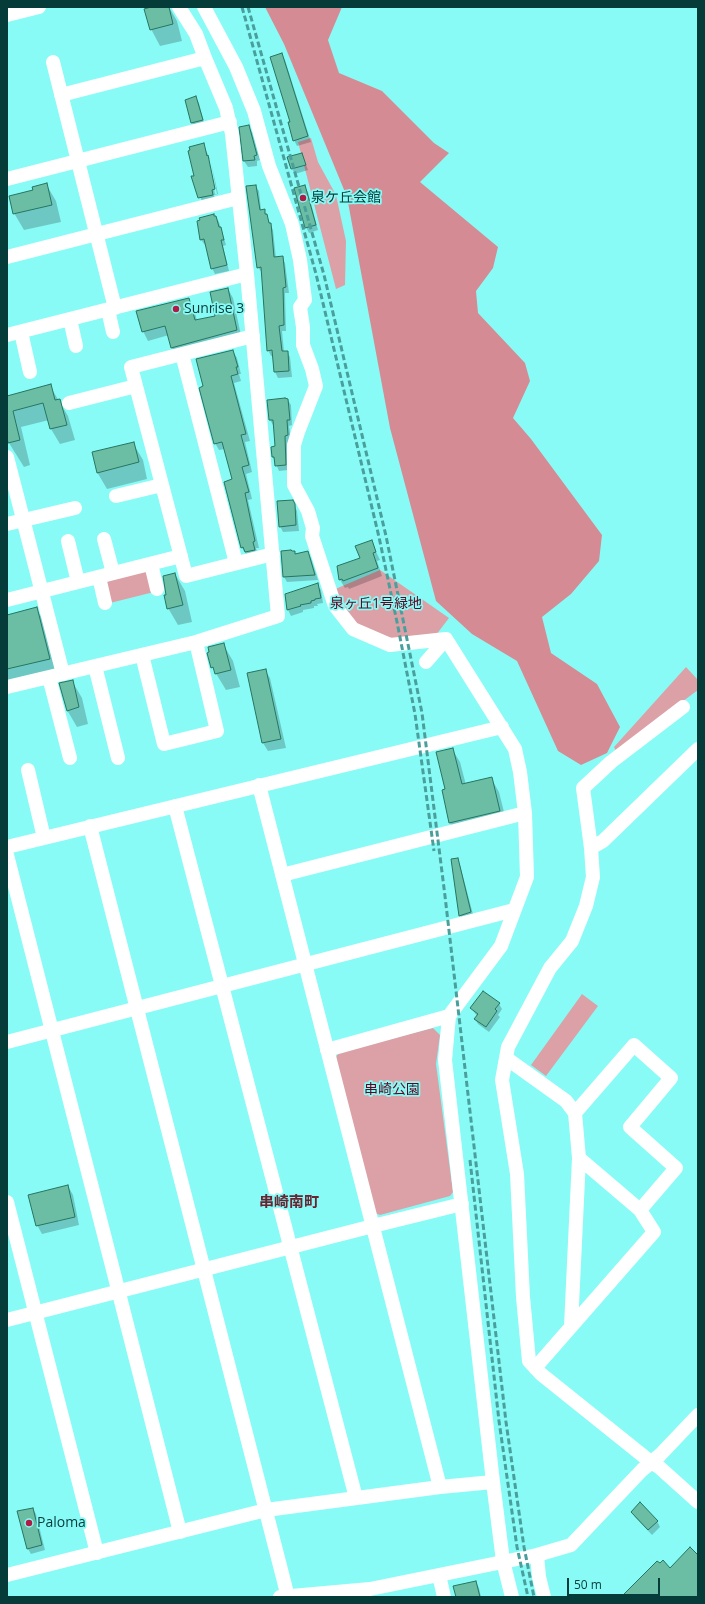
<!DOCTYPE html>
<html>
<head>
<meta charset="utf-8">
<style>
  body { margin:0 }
  #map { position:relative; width:705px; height:1604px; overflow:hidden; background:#89fbf6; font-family:"Open Sans",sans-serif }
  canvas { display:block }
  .frame { position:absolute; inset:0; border:8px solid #053c3a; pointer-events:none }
  .scale { position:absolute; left:567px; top:1578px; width:93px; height:18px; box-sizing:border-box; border:2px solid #053c3a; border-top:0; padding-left:5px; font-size:12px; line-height:14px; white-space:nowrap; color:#053c3a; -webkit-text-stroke:3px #89fbf6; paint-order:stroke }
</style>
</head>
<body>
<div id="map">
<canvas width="705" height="1604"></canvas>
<div class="frame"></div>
<div class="scale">50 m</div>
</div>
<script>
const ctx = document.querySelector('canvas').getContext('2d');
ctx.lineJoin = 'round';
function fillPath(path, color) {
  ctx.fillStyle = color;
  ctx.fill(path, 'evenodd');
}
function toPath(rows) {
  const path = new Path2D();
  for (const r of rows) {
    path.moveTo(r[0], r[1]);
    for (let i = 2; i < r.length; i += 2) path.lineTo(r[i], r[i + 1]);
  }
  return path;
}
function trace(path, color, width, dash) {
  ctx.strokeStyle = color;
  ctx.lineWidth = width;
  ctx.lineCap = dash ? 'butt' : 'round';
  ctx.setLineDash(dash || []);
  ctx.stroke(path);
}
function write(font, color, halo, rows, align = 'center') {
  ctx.font = font + ' "Open Sans","Noto Sans JP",sans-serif';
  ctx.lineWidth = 3.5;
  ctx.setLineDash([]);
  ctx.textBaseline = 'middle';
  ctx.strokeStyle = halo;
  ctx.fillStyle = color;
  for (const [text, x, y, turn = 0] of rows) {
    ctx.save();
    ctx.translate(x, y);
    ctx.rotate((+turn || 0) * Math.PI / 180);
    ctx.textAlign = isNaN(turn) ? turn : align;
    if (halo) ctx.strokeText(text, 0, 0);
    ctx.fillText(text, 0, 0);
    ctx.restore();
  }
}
const green = toPath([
  [311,138,318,162,336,195,346,241,345,285,336,289,298,142],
  [146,569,154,592,110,603,105,582],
  [380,570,449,618,436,635,387,640,355,627,333,590],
  [686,667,698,680,698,690,616,751,614,747],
  [582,994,598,1006,546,1076,531,1065],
  [433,1028,440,1035,436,1064,453,1192,450,1196,380,1215,375,1213,335,1059,339,1052]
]);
const forest = toPath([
  [265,7,342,7,328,40,339,73,382,91,434,143,449,153,420,182,498,247,493,268,476,291,478,313,525,363,530,381,513,418,531,439,602,535,599,561,571,594,542,617,551,653,597,684,620,727,607,753,581,765,558,751,517,661,472,634,436,601,390,428,347,197,284,44]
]);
const shadow = toPath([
  [156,7,169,7,177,21,182,41,160,46,151,29],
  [281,55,285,60,311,142,297,146,294,140,291,122],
  [196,98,199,103,205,126,195,128,192,123,186,100],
  [248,126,252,132,260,160,257,161,257,166,248,167,244,161,240,128],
  [203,144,210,159,208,158,215,194,217,194,211,162,218,194,214,195,215,200,203,204,193,177,195,176],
  [302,154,308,170,295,174,292,169],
  [46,184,56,201,61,222,24,230,14,213,34,191],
  [255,186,259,191,261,210,264,210,273,230,276,258,282,257,285,263,289,293,285,293,286,331,282,331,284,352,287,352,290,357,292,377,278,378,275,372,273,356,271,356,268,350,262,273,258,267],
  [304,186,308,192,318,230,309,233,306,227],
  [214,217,216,217,219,222,226,245,223,246,229,271,215,274,212,268,206,245,205,245,201,240,198,227],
  [228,289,233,298,242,340,177,357,172,348,169,335,148,341,143,331,188,299,194,308,197,321,216,316],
  [233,351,237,358,241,374,239,374,241,381,234,383,250,441,245,442,252,472,246,474,252,499,248,500,259,548,256,548,258,557,246,554,242,548,233,480,225,449,219,450,215,443,204,386],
  [50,386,68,416,75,440,60,444,51,429,49,420,21,427,30,465,24,467,9,443,7,422,7,397],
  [288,400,291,405,292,425,289,426,291,440,288,470,279,471,273,457,272,448,276,447,274,425,273,425,270,420],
  [133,443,143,460,147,479,107,489,97,472],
  [292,501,297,511,299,531,283,532,280,526],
  [371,541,380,560,377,561,382,576,349,589,348,587,345,588,340,580,361,558],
  [294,552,296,555,308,552,311,558,318,580,287,582,284,577],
  [175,574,185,591,192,622,178,625,168,608,167,595],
  [317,585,321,590,323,603,317,604,318,606,314,606,314,608,303,610,303,612,291,616,288,610,286,594],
  [36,608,46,625,59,676,12,687,7,678,7,616],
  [223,644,233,661,240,687,226,690,212,667],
  [265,670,270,678,286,748,268,751,263,743,248,674],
  [72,681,82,698,88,724,77,727,67,710],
  [452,749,460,762,466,785,491,778,499,792,507,824,458,836,450,823,443,791,446,790],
  [457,859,460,865,474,918,463,921,460,915],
  [499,1004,502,1009,498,1015,500,1017,489,1032,478,1024,475,1019,477,1016,471,1008],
  [68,1186,73,1195,79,1225,42,1234,37,1225],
  [33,1509,36,1514,45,1550,31,1554,28,1549],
  [632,1512,657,1521,660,1527,652,1535,635,1517],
  [476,1582,479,1588,481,1597,458,1597]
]);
const building = toPath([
  [151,7,169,7,173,24,150,30,144,9,151,7],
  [282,53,308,136,293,141,288,122,290,122,270,57,282,53],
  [196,96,203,120,191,123,185,100,196,96],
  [249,125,257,155,254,156,255,160,243,161,239,127,249,125],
  [204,143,207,156,208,155,215,189,212,190,213,195,198,198,191,176,194,176,188,151,190,150,189,147,204,143],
  [302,153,306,165,291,169,287,157,302,153],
  [47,183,52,205,13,214,9,196,33,190,32,187,47,183],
  [256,185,260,210,265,209,265,214,267,214,269,223,271,223,274,257,283,256,286,287,283,288,284,325,279,326,282,351,288,351,289,371,274,372,272,350,267,351,261,267,257,268,246,186,256,185],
  [305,185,316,225,305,228,294,188,305,185],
  [214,214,214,216,216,216,219,227,221,227,224,240,221,240,227,265,211,269,204,239,200,240,197,221,200,220,199,218,214,214],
  [228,288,237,330,171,348,165,326,142,332,136,311,189,298,195,320,215,316,210,292,228,288],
  [233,350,238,367,236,367,238,374,231,376,246,434,241,435,249,465,242,467,249,492,245,493,255,541,253,542,255,550,245,552,243,547,241,548,224,482,232,479,222,442,214,444,199,388,203,386,196,359,233,350],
  [51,384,55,400,60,399,67,425,50,429,43,403,13,411,20,440,8,443,7,437,7,396,51,384],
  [285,398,288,399,290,420,287,420,288,435,285,436,286,465,275,466,274,457,272,457,271,447,275,446,273,420,269,420,267,400,285,398],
  [134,442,139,462,97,473,92,452,134,442],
  [293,500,295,504,296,525,279,527,277,501,293,500],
  [372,540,376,552,373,553,378,568,343,581,342,579,339,580,337,566,360,558,355,546,372,540],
  [291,550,292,551,295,551,295,554,308,551,315,575,283,577,281,551,291,550],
  [175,573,183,605,167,609,164,595,166,595,163,576,175,573],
  [318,583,321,598,315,599,315,600,311,601,311,603,300,605,301,606,287,610,285,594,318,583],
  [37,607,50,659,7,669,7,615,37,607],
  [224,643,231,670,215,674,213,667,211,668,207,653,209,652,208,647,224,643],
  [266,669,281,739,262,743,247,673,266,669],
  [73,680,79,707,67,711,59,683,73,680],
  [453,748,462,784,492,777,500,811,449,823,442,790,445,789,436,752,453,748],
  [458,858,471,912,459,916,451,859,458,858],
  [483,991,500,1003,495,1009,497,1011,486,1027,474,1019,478,1014,470,1008,483,991],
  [68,1185,75,1217,36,1226,28,1195,68,1185],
  [640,1502,658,1521,648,1530,631,1512,640,1502],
  [33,1508,42,1545,27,1549,17,1511,33,1508],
  [690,1547,698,1555,698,1597,621,1597,657,1561,660,1563,663,1560,670,1568,690,1547],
  [476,1581,480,1597,456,1597,453,1586,476,1581]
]);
const minor = toPath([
  [179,7,196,34,205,58],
  [204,7,236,67,254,111,269,166,292,224,300,260,305,300,300,307,303,327,303,345,312,369,316,386,298,432,294,445,294,485,308,511,313,528,312,536,335,606,353,629,390,645,446,639,515,749,520,772,525,813,527,877,501,946,449,1016,445,1060,493,1482,503,1561,512,1597],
  [7,15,39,7],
  [53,62,115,308],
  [7,179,230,122],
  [7,257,238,198],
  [108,310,113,332],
  [70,319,76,346],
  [21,332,30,372],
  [7,335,247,274],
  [253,336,131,367,186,576,273,554],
  [182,354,236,563],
  [69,403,136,386],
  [7,457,63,674],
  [116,496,162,485],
  [7,524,75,508],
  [104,539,113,573],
  [68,541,78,582],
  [151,564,157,589],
  [99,577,105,603],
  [7,600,181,556],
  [142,655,164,744,217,731,196,642],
  [426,662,446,639],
  [95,666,118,758],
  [49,677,70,758],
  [7,687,196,642,278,616,247,274,232,134,226,108,205,58,61,95],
  [683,707,611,762,583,788,591,848,593,877,586,906,572,941,550,968,508,1047,502,1080,517,1174,523,1297,529,1361,541,1374,652,1463,659,1467,698,1502],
  [28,770,44,838],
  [259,785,440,1487],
  [175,806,356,1498],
  [90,826,288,1597],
  [7,847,502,727],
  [591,848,603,841,698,749],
  [7,855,180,1532],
  [282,875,525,813],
  [7,1042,514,910],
  [327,1050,449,1016],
  [506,1058,566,1101,575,1113,579,1158,571,1326],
  [579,1158,640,1210],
  [7,1202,97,1553],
  [7,1320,373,1226,462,1204],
  [535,1368,654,1232,640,1210,676,1168,630,1127,671,1078,634,1045,575,1113],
  [537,1555,539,1577,544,1597],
  [7,1575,266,1510,440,1487,493,1482],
  [439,1575,444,1597],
  [280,1597,370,1589,537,1555,571,1545,642,1470,660,1455,698,1415]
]);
const rail = toPath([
  [242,7,316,274,379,537,397,622,415,714,434,851],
  [248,7,324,275,386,536,422,713,445,896,506,1422,524,1547,534,1597],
  [470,1160,499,1421,517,1547,528,1597]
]);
const markers = [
  [303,198,4,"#ae1b45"],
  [176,309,4,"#ae1b45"],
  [29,1523,4,"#ae1b45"]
];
const poiNames = [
  ["泉ケ丘会館",311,198],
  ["Sunrise 3",184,309],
  ["Paloma",37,1523]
];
const parkNames = [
  ["泉ヶ丘1号緑地",376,604],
  ["串崎公園",392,1090]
];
const neighbourhoodNames = [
  ["串崎南町",289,1203]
];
fillPath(green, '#dba1a7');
fillPath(forest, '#d58b94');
fillPath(shadow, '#0003');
fillPath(building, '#6bbea4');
trace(building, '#257560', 1);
trace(minor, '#fff', 14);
trace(rail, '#499f9b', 3, [6, 3]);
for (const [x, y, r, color] of markers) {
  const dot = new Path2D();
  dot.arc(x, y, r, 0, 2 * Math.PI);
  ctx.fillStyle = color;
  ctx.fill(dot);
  trace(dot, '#89fbf6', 1.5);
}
write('14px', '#053c3a', '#89fbf6', poiNames, 'left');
write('14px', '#600621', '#89fbf6', parkNames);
write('bold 15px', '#692431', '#89fbf6', neighbourhoodNames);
</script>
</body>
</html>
